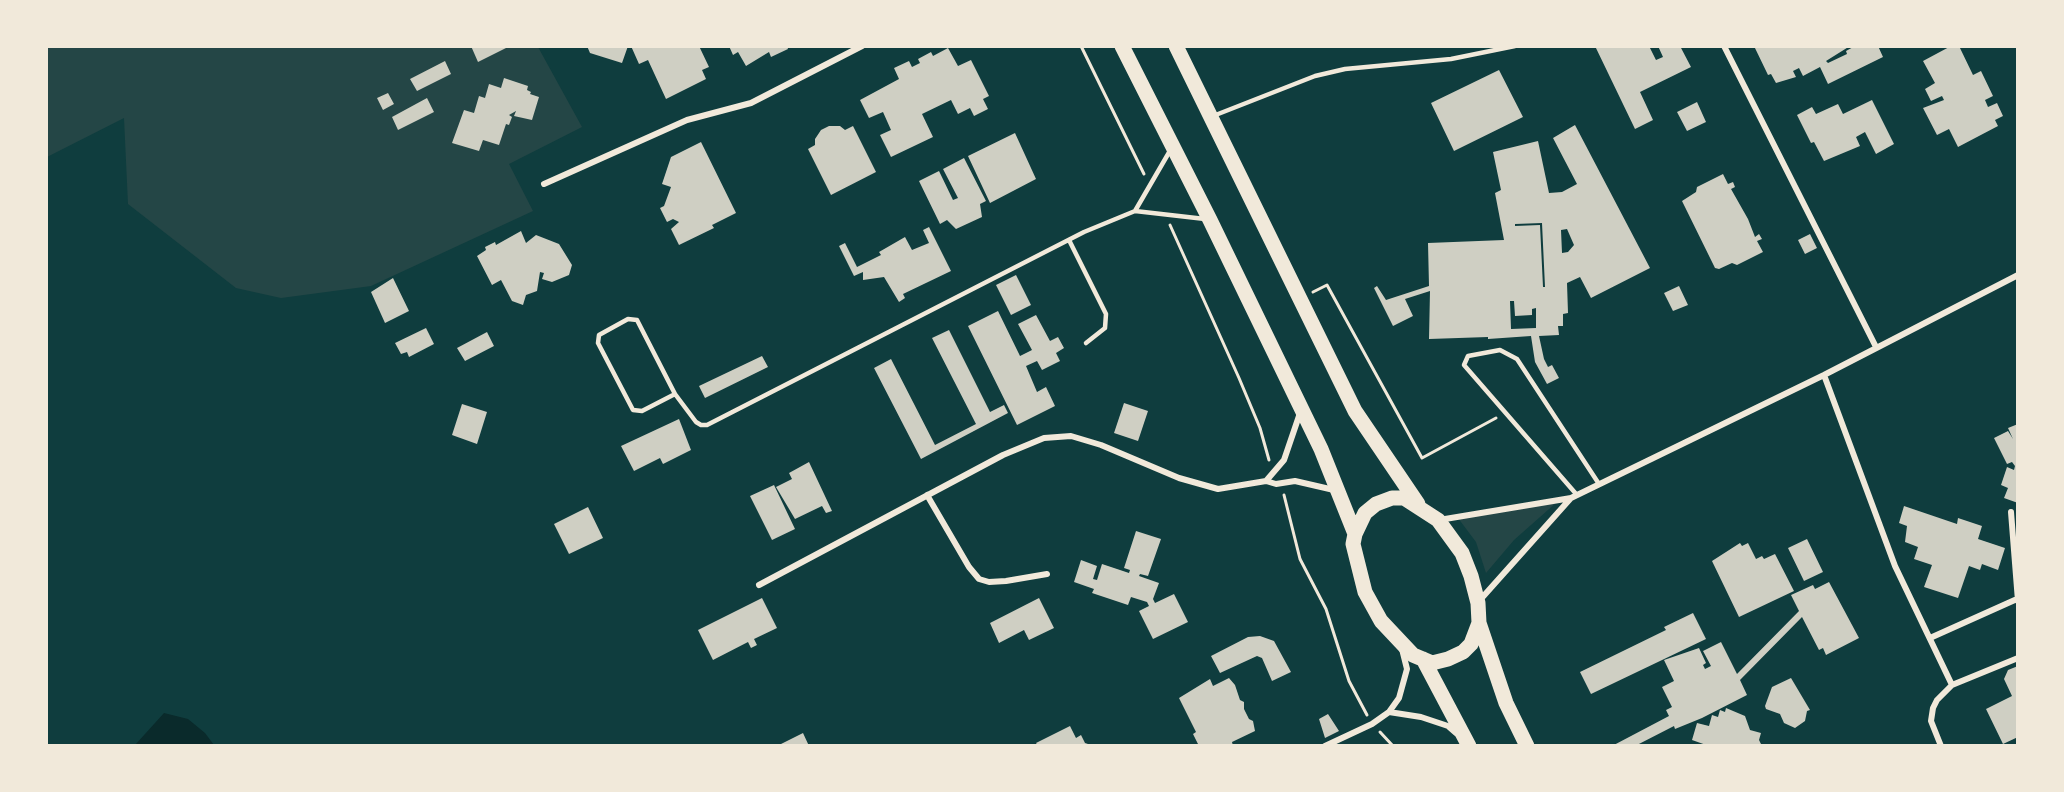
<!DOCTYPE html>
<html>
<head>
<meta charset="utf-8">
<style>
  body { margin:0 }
  #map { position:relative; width:2064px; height:792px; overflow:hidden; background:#0f3d3e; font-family:"Noto Sans",sans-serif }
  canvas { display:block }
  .frame { position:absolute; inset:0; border:48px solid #f1e9da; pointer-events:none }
</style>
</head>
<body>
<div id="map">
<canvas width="2064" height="792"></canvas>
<div class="frame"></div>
</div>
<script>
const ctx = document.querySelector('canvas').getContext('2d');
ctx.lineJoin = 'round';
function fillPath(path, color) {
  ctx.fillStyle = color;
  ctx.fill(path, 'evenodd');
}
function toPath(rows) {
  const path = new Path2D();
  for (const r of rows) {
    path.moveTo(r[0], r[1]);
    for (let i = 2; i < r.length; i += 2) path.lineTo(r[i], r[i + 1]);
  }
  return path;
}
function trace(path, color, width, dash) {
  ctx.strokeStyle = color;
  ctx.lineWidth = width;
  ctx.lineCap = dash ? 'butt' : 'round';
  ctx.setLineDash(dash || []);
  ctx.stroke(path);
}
const green = toPath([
  [47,47,538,47,582,127,509,164,533,211,371,286,281,298,236,288,128,204,124,118,47,157],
  [1557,502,1514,540,1486,573,1476,542,1458,518]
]);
const water = toPath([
  [164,713,188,719,205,733,214,745,135,745]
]);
const building = toPath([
  [471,46,510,46,478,62],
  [587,46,628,46,622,63,590,53],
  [631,46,699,46,709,67,702,70,706,79,666,99,648,60,639,64],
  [729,46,787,46,788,49,771,57,769,52,746,66,738,52,733,55],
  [1595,46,1649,46,1656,60,1663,57,1658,46,1680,46,1691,67,1640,92,1653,120,1635,129],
  [1754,46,1850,46,1826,61,1828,63,1847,54,1846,51,1855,46,1878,46,1883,57,1828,84,1820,67,1803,76,1799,68,1793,71,1796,77,1776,83,1771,74,1768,75],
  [1951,46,1959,46,1973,75,1981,71,1993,96,1985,100,1988,107,1997,103,2003,116,1995,120,1998,126,1958,147,1949,129,1937,135,1923,108,1944,100,1942,96,1931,101,1925,89,1935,83,1923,61],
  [948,48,958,66,971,60,989,96,983,99,988,109,974,116,970,108,958,114,951,100,922,114,933,137,891,157,880,135,891,130,883,112,869,118,860,100,899,79,894,68,909,61,912,67,920,63,918,59,931,52,933,56],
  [445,61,451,74,417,91,410,79],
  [1499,70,1523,117,1454,151,1431,103],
  [504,78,528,86,527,90,531,92,530,94,539,97,532,120,514,116,516,111,509,115,512,117,509,125,506,124,499,145,483,140,479,151,452,143,464,110,474,113,479,96,485,98,489,84,501,88],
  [388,93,394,104,383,110,377,98],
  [427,98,434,112,398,130,392,117],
  [1872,100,1894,144,1876,154,1865,132,1856,137,1860,146,1824,161,1814,142,1811,143,1797,115,1812,107,1816,114,1838,104,1843,114],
  [1697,102,1706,122,1687,131,1677,112],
  [1575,125,1650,268,1591,298,1580,277,1567,283,1568,313,1563,314,1563,326,1558,326,1559,335,1539,336,1544,359,1548,367,1552,365,1559,378,1547,384,1535,362,1531,336,1488,339,1488,337,1429,339,1430,291,1405,299,1413,316,1393,326,1374,288,1377,286,1386,300,1429,286,1428,243,1504,240,1495,193,1501,190,1493,152,1538,141,1549,193,1562,192,1577,184,1553,138],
  [1542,223,1545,287,1543,287,1540,225,1515,226,1515,224],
  [1567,229,1574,245,1568,252,1562,253,1561,230],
  [1510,301,1514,301,1515,316,1532,315,1532,309,1536,308,1536,328,1511,329],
  [829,126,840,126,845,130,853,126,876,172,831,195,808,149,815,145,815,139,821,130],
  [1015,133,1036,179,990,203,968,156],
  [701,142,736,213,712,225,714,228,679,245,671,229,679,222,673,219,667,222,660,208,664,206,671,187,662,184,671,157],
  [964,158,986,201,980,204,982,217,956,229,947,220,940,224,919,181,939,171,953,200,958,198,943,169],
  [1723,174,1728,184,1733,182,1735,187,1731,189,1748,219,1755,237,1759,234,1762,239,1757,241,1763,252,1737,265,1732,263,1719,269,1715,268,1682,201,1696,192,1697,187],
  [929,227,951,271,903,294,905,298,899,302,884,277,863,280,863,272,854,276,839,246,845,243,857,267,881,255,879,252,905,237,912,250,929,243,923,230],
  [521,231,526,243,536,235,559,244,572,265,569,275,552,282,542,279,544,273,540,272,537,291,526,295,523,305,512,301,501,280,492,285,477,256,486,250,485,247,495,242,496,245],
  [1810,234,1817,248,1805,254,1798,240],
  [1016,275,1031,305,1011,315,996,285],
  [393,278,409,311,385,323,371,292],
  [1679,286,1688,305,1673,311,1664,293],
  [998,311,1020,356,1032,350,1018,324,1036,315,1050,341,1058,337,1064,348,1056,353,1060,361,1042,370,1037,361,1026,366,1037,392,1046,387,1055,406,1017,425,968,326],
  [426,328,434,344,409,357,407,352,401,354,395,343],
  [949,330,990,412,1004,405,1008,413,921,459,874,368,891,359,935,445,976,424,932,338],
  [487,332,494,346,465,361,457,348],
  [762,356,768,367,705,398,699,386],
  [1124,403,1148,411,1138,441,1114,433],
  [462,404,487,412,477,444,452,435],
  [679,419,691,450,663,464,660,458,634,471,621,446],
  [2018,424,2018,503,2004,498,2008,488,2001,485,2007,467,2014,470,2015,466,2012,462,2007,464,1994,438,2008,431,2013,439,2008,428],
  [809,462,832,511,826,513,822,506,795,519,776,487,792,479,789,473],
  [774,485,795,529,772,540,750,496],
  [1904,506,1957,524,1958,518,1982,526,1978,539,2005,548,1998,570,1982,564,1980,570,1969,566,1958,598,1924,587,1932,565,1914,559,1918,547,1905,542,1907,526,1899,523],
  [588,507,603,538,569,554,554,524],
  [1136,531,1161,539,1148,576,1140,574,1139,576,1159,583,1153,599,1155,603,1174,594,1188,622,1153,639,1139,611,1149,606,1147,602,1131,597,1128,605,1092,593,1094,589,1074,582,1081,560,1097,566,1093,579,1097,580,1102,564,1129,573,1130,570,1124,568],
  [1807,539,1823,572,1804,581,1788,548],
  [1740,543,1742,546,1748,543,1756,559,1762,556,1764,559,1775,554,1794,591,1739,617,1712,561],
  [1829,582,1859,638,1826,655,1823,648,1819,650,1802,617,1740,680,1747,695,1702,718,1675,729,1674,726,1635,746,1612,746,1669,716,1666,710,1672,707,1662,687,1674,681,1664,660,1699,648,1706,663,1703,665,1705,669,1711,666,1703,651,1721,642,1737,674,1799,611,1791,595,1813,585,1815,589],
  [762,598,777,628,754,639,757,645,751,648,748,642,713,660,698,630],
  [1039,598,1054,628,1029,640,1024,630,999,643,990,623],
  [1693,613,1706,639,1591,694,1580,672,1666,630,1664,627],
  [1248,637,1260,636,1274,641,1291,672,1272,681,1262,658,1257,656,1220,673,1211,656],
  [2018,666,2018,737,2003,744,1986,709,2012,696,2004,679,2008,670],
  [1229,678,1235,685,1240,700,1244,702,1244,709,1249,719,1253,721,1255,731,1232,742,1233,746,1199,746,1193,734,1196,732,1179,698,1210,679,1213,686],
  [1791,678,1810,710,1807,711,1805,721,1795,728,1784,723,1780,714,1766,709,1765,706,1772,687],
  [1726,708,1745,716,1750,730,1761,733,1759,740,1762,746,1709,746,1692,740,1697,723,1709,726,1712,715,1718,717,1720,710,1725,712],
  [1328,714,1339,731,1325,738,1319,719],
  [1070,726,1076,738,1081,735,1085,743,1094,746,1038,746,1036,743],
  [803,733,809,746,777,746]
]);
const path = toPath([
  [1081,46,1144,174],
  [1170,225,1239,378,1260,428,1269,460],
  [1313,292,1327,285,1422,458,1496,418],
  [1284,495,1300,559,1326,609,1349,681,1367,715],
  [1380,732,1393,746]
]);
const service = toPath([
  [1213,116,1315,76,1345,69,1451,59,1515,46],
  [1135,211,1171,149],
  [1069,240,1106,314,1105,328,1086,343],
  [675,394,642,411,633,410,598,343,599,335,628,319,637,320,675,394,696,422,701,425,707,425,1084,232,1135,211,1205,219],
  [1577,495,1464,365,1468,356,1500,350,1517,359,1599,484]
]);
const minor = toPath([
  [1724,46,1876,347],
  [544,184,687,120,751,103,862,46],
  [1824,375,1895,566,1952,685],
  [1266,481,1284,460,1300,413],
  [927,495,969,567,979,579,989,582,1006,581,1047,574],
  [2011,512,2018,601],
  [1439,520,1571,498,1824,375,2018,275],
  [759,585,1003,455,1044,438,1071,436,1101,445,1179,478,1218,489,1266,481,1276,484,1295,481,1334,490],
  [1480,600,1571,498],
  [1930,638,2017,599],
  [1389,712,1421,717,1448,726,1456,733],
  [1325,746,1372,724,1389,712,1399,698,1407,669,1402,649],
  [1941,746,1931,721,1933,708,1937,700,1952,685,2018,658]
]);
const primary = toPath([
  [1122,46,1210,220,1321,449,1355,534],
  [1176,46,1355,411,1418,504],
  [1392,498,1404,498,1438,520,1462,553,1471,576,1478,603,1479,623,1471,644,1463,652,1448,659,1432,663,1413,655,1381,621,1365,592,1353,544,1355,534,1365,513,1376,504,1392,498],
  [1479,623,1506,703,1527,746],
  [1423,659,1469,746]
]);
fillPath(green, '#244646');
fillPath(water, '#0a2a2b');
fillPath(building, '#cfcfc3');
trace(path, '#f1e9da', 3);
trace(service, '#f1e9da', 4.5);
trace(minor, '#f1e9da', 6);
trace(primary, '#f1e9da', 15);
</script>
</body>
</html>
